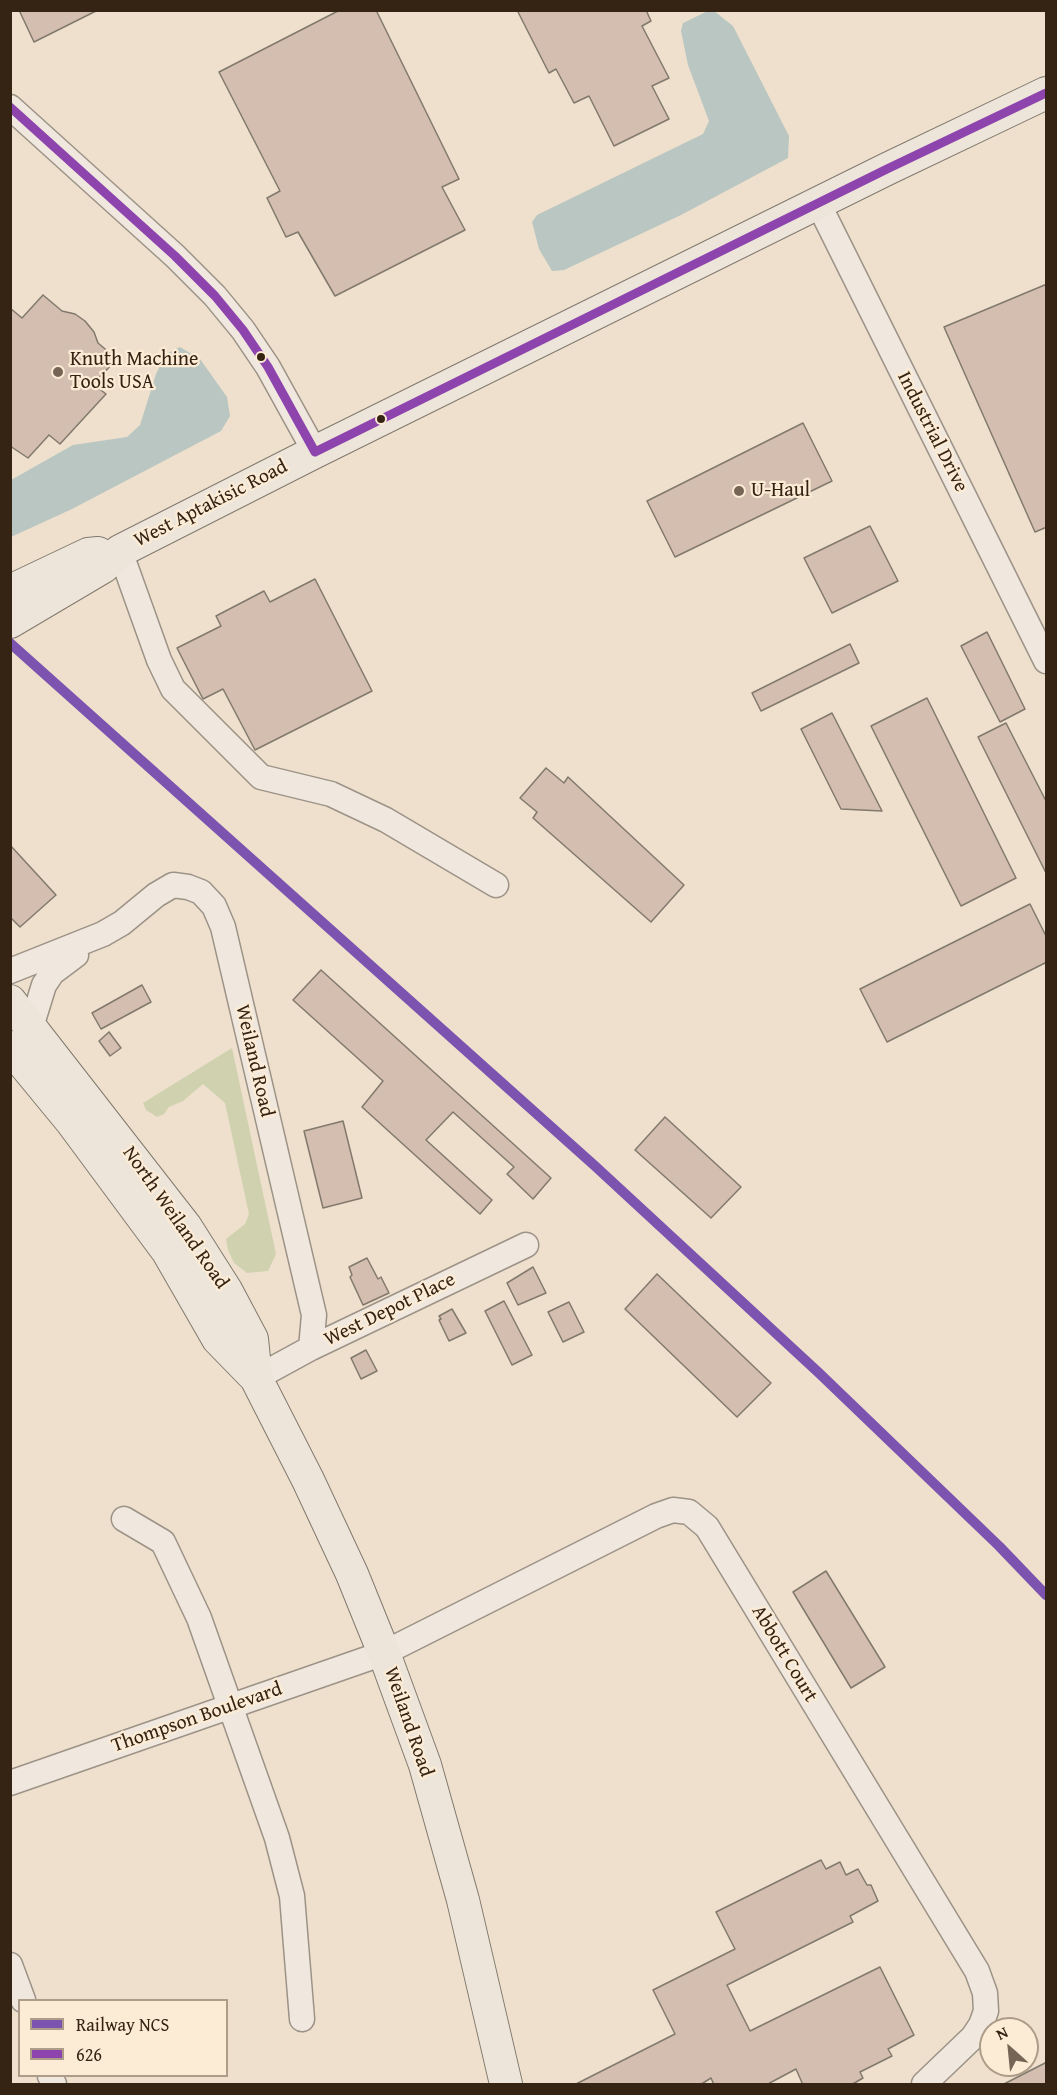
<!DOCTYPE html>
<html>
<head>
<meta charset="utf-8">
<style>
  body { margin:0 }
  #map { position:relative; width:1057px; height:2095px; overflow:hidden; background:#eee0cd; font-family:"Gentium Book Plus",serif }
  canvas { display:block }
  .frame { position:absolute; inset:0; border:12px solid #352313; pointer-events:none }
  .legend { position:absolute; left:18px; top:1999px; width:210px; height:78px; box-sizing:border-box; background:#fcecd6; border:2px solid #ac9c88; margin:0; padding:8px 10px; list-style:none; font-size:18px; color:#352313 }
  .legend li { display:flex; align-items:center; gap:12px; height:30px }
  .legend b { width:30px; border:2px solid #ac9c88 }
  .north { position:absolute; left:979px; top:2017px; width:60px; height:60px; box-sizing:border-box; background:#fcecd6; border:2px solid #ac9c88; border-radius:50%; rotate:333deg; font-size:16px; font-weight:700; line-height:24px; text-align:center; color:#352313 }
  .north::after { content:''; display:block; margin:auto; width:21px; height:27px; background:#766554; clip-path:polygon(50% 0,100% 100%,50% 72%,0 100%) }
</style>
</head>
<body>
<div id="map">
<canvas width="1057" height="2095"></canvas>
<div class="frame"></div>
<ul class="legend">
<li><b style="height:8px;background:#7c53af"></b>Railway NCS</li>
<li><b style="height:8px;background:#8e44ad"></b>626</li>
</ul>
<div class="north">N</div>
</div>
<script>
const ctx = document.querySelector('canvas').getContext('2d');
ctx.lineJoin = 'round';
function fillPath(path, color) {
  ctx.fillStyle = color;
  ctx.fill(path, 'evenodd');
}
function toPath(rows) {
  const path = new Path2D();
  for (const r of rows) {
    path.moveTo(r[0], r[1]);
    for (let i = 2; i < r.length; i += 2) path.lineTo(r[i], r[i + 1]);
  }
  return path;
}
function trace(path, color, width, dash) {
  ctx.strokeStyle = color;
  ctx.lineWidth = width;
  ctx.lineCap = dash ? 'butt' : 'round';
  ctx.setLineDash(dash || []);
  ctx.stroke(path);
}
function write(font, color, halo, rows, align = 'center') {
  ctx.font = font + ' "Gentium Book Plus",serif';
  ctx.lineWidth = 4.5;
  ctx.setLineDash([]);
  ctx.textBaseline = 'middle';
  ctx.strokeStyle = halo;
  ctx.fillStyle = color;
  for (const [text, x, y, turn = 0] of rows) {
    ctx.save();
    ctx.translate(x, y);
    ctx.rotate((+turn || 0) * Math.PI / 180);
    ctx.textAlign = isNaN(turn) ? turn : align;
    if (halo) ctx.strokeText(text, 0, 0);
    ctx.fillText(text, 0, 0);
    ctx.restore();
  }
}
const green = toPath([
  [232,1048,276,1254,268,1271,247,1273,234,1263,228,1250,226,1239,245,1224,249,1214,225,1103,203,1084,183,1101,169,1107,164,1114,157,1117,146,1110,143,1103]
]);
const water = toPath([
  [710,10,714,11,733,26,789,136,788,158,681,215,564,270,552,271,539,249,532,222,537,215,703,134,709,121,688,65,681,31,683,23],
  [180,347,200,359,227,397,230,416,221,431,72,509,11,537,11,480,73,445,127,437,140,425,156,374,166,354]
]);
const building = toPath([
  [19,10,98,10,34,42,19,10],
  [340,10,376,10,459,179,442,187,465,230,335,296,298,232,286,237,267,198,280,191,219,72,340,10],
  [517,10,646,10,651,21,642,26,669,78,652,86,669,119,614,146,589,96,574,103,556,69,549,73,517,10],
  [1047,284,1047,527,1035,532,944,327,1047,284],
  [43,295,62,311,75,314,85,321,94,332,98,343,117,359,93,384,106,394,60,444,49,435,28,458,10,446,10,308,22,318,43,295],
  [803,423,832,481,675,557,647,501,803,423],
  [870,526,898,581,832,613,804,558,870,526],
  [315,579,372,691,255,750,223,689,203,699,177,648,221,626,216,616,264,591,270,602,315,579],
  [987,632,1025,709,1000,722,961,646,987,632],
  [850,644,859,663,761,711,752,693,850,644],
  [927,698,1016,878,961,906,871,726,927,698],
  [832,713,882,811,841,809,801,729,832,713],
  [1006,723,1047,803,1047,875,978,737,1006,723],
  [546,768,564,783,568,777,684,885,651,922,533,818,537,812,520,798,546,768],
  [10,845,56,895,20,927,10,917,10,845],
  [1030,904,1047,938,1047,962,887,1042,860,989,1030,904],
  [321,970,551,1178,533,1199,507,1174,514,1167,453,1112,426,1140,492,1200,480,1214,362,1107,383,1081,293,1000,321,970],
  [142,985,151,1002,101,1029,92,1013,142,985],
  [109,1032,121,1048,110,1056,99,1041,109,1032],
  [665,1117,741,1187,711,1218,635,1150,665,1117],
  [343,1121,362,1198,323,1208,304,1131,343,1121],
  [367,1258,378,1279,381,1277,389,1293,363,1305,350,1277,352,1275,349,1267,367,1258],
  [533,1267,546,1293,518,1305,507,1283,533,1267],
  [657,1274,771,1383,737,1417,625,1309,657,1274],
  [504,1301,532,1355,512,1365,485,1311,504,1301],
  [569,1302,584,1332,563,1342,548,1312,569,1302],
  [452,1309,466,1333,449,1341,439,1320,441,1319,439,1316,452,1309],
  [366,1350,377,1371,361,1379,351,1358,366,1350],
  [826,1571,885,1667,851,1688,793,1592,826,1571],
  [821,1860,826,1869,840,1862,846,1875,858,1869,867,1885,871,1885,878,1901,850,1916,853,1922,727,1985,750,2031,880,1967,914,2035,888,2049,892,2056,860,2072,863,2078,851,2085,803,2085,796,2069,766,2085,714,2085,711,2078,700,2085,574,2085,675,2034,653,1990,735,1949,716,1912,821,1860],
  [1047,2062,1047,2085,1002,2085,1047,2062]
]);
const minor = toPath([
  [10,107,175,256,215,296,243,330,268,367,315,452],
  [818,203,1046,661],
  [120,551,159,660,173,689,261,777,331,794,386,820,496,885],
  [10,971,103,934,122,923,156,895,173,885,188,887,201,892,214,906,223,927,314,1315,311,1348],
  [31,1027,44,985,52,973,76,955],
  [256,1378,311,1348,526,1245],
  [124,1519,163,1542,199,1618,277,1838,292,1896,302,2019],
  [10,1783,384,1653,656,1516,673,1510,689,1512,707,1527,977,1971,985,1993,986,2011,981,2025,973,2037,924,2084],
  [10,1965,23,2000],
  [50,2076,54,2084]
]);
const major = toPath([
  [10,591,88,554,98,553],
  [10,622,103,567,120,551,315,452,887,169,1046,93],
  [10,1001,186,1227,226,1290,252,1339,256,1378],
  [10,1047,71,1121,168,1252,218,1339,256,1378,308,1480,352,1574,384,1653,425,1765,463,1900,506,2084]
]);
const bus1 = toPath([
  [10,107,175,256,215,296,243,330,268,367,315,452],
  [315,452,887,169,1046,93]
]);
const rail1 = toPath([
  [10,643,595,1166,819,1373,999,1546,1046,1595]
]);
const markers = [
  [261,357,5,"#352313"],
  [58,372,6,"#766554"],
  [381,419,5,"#352313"],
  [739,491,6,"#766554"]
];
const poiNames = [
  ["Knuth Machine",70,360],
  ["Tools USA",70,383],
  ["U-Haul",751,491]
];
const streetNames = [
  ["Industrial Drive",932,432,63],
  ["West Aptakisic Road",211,504,-27],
  ["Weiland Road",254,1061,77],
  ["North Weiland Road",175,1218,55],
  ["West Depot Place",390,1310,-26],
  ["Abbott Court",784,1654,59],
  ["Thompson Boulevard",197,1718,-19],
  ["Weiland Road",408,1722,71]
];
fillPath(green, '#d0d1af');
fillPath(water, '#bac6c1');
fillPath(building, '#d3beb0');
trace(building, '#82796d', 1.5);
trace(minor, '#9c9286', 27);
trace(major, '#82796d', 34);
trace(minor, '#f0e8df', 24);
trace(major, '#ede5da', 32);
trace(bus1, '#8e44ad', 9);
trace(rail1, '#7c53af', 10);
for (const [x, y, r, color] of markers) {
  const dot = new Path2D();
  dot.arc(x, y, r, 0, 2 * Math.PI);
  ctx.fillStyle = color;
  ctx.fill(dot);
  trace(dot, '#fcecd6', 2);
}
write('20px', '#352313', '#fcecd6', poiNames, 'left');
write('20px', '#352313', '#fcecd6', streetNames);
</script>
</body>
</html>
